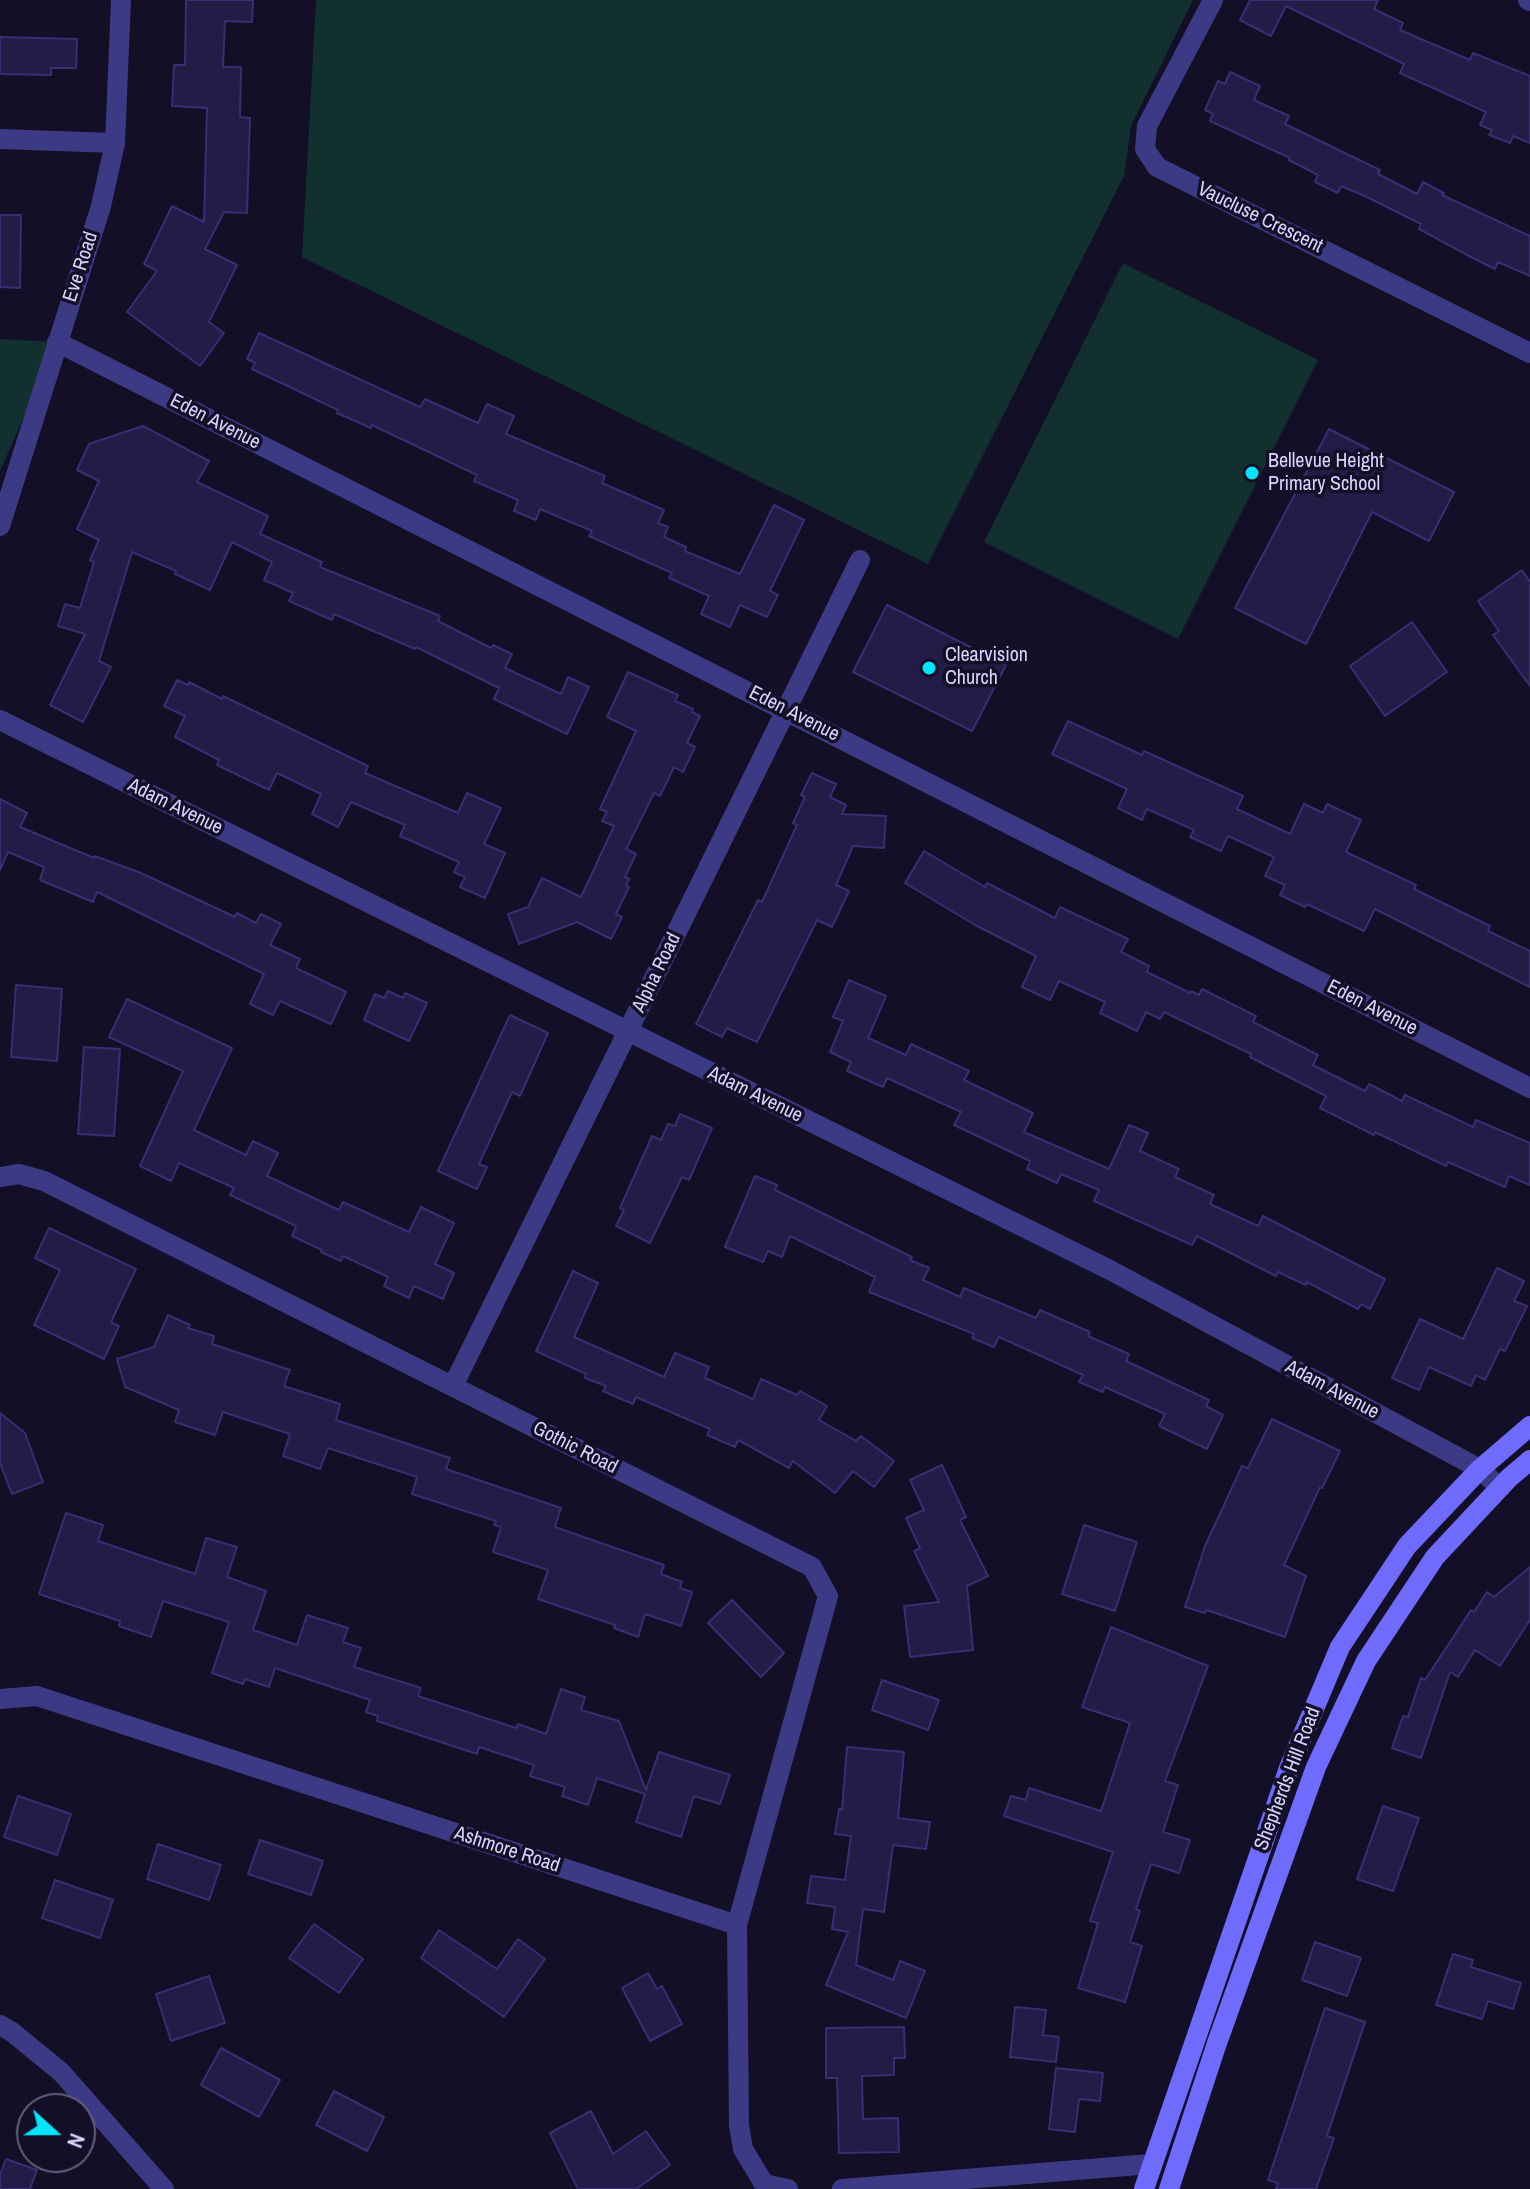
<!DOCTYPE html>
<html>
<head>
<meta charset="utf-8">
<style>
  body { margin:0 }
  #map { position:relative; width:1530px; height:2189px; overflow:hidden; background:#130f26; font-family:"Archivo Narrow",sans-serif }
  canvas { display:block }
  .north { position:absolute; left:16px; top:2093px; width:80px; height:80px; box-sizing:border-box; background:#130f26; border:2px solid #625e7d; border-radius:50%; rotate:111deg; font-size:22px; font-weight:700; line-height:32px; text-align:center; color:#d9d4ff }
  .north::after { content:''; display:block; margin:auto; width:28px; height:36px; background:#00e5ff; clip-path:polygon(50% 0,100% 100%,50% 72%,0 100%) }
</style>
</head>
<body>
<div id="map">
<canvas width="1530" height="2189"></canvas>
<div class="north">N</div>
</div>
<script>
const ctx = document.querySelector('canvas').getContext('2d');
ctx.lineJoin = 'round';
function fillPath(path, color) {
  ctx.fillStyle = color;
  ctx.fill(path, 'evenodd');
}
function toPath(rows) {
  const path = new Path2D();
  for (const r of rows) {
    path.moveTo(r[0], r[1]);
    for (let i = 2; i < r.length; i += 2) path.lineTo(r[i], r[i + 1]);
  }
  return path;
}
function trace(path, color, width, dash) {
  ctx.strokeStyle = color;
  ctx.lineWidth = width;
  ctx.lineCap = dash ? 'butt' : 'round';
  ctx.setLineDash(dash || []);
  ctx.stroke(path);
}
function write(font, color, halo, rows, align = 'center') {
  ctx.font = font + ' "Archivo Narrow",sans-serif';
  ctx.lineWidth = 7;
  ctx.setLineDash([]);
  ctx.textBaseline = 'middle';
  ctx.strokeStyle = halo;
  ctx.fillStyle = color;
  for (const [text, x, y, turn = 0] of rows) {
    ctx.save();
    ctx.translate(x, y);
    ctx.rotate((+turn || 0) * Math.PI / 180);
    ctx.textAlign = isNaN(turn) ? turn : align;
    if (halo) ctx.strokeText(text, 0, 0);
    ctx.fillText(text, 0, 0);
    ctx.restore();
  }
}
const green = toPath([
  [316,0,1193,0,1131,126,1124,176,928,564,302,257],
  [1123,263,1318,360,1178,639,984,542],
  [0,339,57,342,0,471]
]);
const building = toPath([
  [186,0,253,0,252,22,225,21,223,67,241,67,240,117,250,118,247,213,224,212,205,249,237,265,209,322,224,333,200,366,127,312,157,271,144,264,172,206,204,222,207,108,172,106,174,65,185,65,186,0],
  [1250,0,1378,0,1374,9,1403,23,1400,30,1470,60,1473,53,1530,76,1530,143,1513,136,1510,143,1489,135,1492,130,1480,125,1486,112,1400,73,1404,64,1286,6,1271,36,1240,20,1250,0],
  [0,37,77,39,76,68,51,68,51,75,0,74,0,37],
  [1230,72,1260,86,1254,100,1289,116,1285,124,1380,170,1378,174,1417,194,1423,182,1444,193,1442,195,1530,236,1530,276,1498,262,1495,269,1469,256,1419,229,1421,224,1367,197,1341,186,1338,193,1315,182,1318,175,1289,160,1290,158,1210,121,1213,114,1205,110,1218,81,1225,84,1230,72],
  [0,215,21,215,20,288,0,287,0,215],
  [259,333,420,407,425,399,478,423,487,404,514,416,506,434,605,476,602,483,664,510,658,523,668,527,664,537,686,547,685,551,740,574,774,505,804,520,770,591,778,595,767,617,740,605,730,627,701,614,709,596,669,578,672,573,589,536,592,531,540,509,536,520,514,511,518,500,474,481,477,475,372,425,371,428,337,413,338,410,252,369,255,363,247,359,259,333],
  [143,426,209,461,197,482,268,516,260,534,322,562,320,567,440,616,438,621,491,648,493,645,512,654,505,668,561,694,568,677,589,687,567,734,494,699,499,688,416,647,415,649,334,614,332,620,289,601,293,593,264,580,272,562,232,542,210,590,175,574,176,571,132,552,99,661,111,667,83,722,50,705,85,634,58,626,65,604,80,608,94,562,90,560,99,540,77,529,99,481,77,470,89,444,143,426],
  [1329,429,1454,492,1429,541,1372,512,1306,644,1235,608,1329,429],
  [1522,570,1530,582,1530,686,1493,635,1499,631,1478,601,1522,570],
  [887,605,1006,665,972,731,853,672,887,605],
  [1412,622,1447,672,1385,716,1350,666,1412,622],
  [628,672,678,695,675,701,693,709,692,712,700,716,687,743,695,747,683,772,674,767,660,796,654,793,626,849,636,854,625,877,629,879,626,885,629,887,616,914,622,917,611,939,577,922,519,944,508,914,528,907,542,878,581,897,614,826,602,821,607,812,600,809,636,731,607,717,628,672],
  [177,680,188,685,189,682,222,699,223,696,368,766,365,773,458,813,467,793,501,808,484,844,505,853,485,898,460,887,465,877,454,872,459,862,400,836,405,825,351,802,338,827,312,814,321,794,277,773,269,790,217,765,219,760,175,737,185,716,164,706,177,680],
  [1068,721,1142,755,1144,751,1243,796,1237,809,1290,834,1304,804,1323,813,1327,804,1361,820,1346,852,1416,885,1414,889,1490,926,1488,931,1530,951,1530,987,1375,909,1364,931,1307,904,1305,907,1280,895,1285,885,1265,876,1274,857,1228,836,1221,851,1190,837,1194,830,1147,809,1142,820,1118,808,1127,789,1052,754,1068,721],
  [812,773,836,784,830,797,846,805,842,814,886,816,884,848,853,846,836,885,849,891,832,927,817,920,757,1042,727,1028,722,1037,696,1024,758,900,762,902,797,825,793,823,805,797,801,795,812,773],
  [0,799,27,813,20,827,94,858,95,856,141,873,235,917,237,913,256,923,261,914,281,924,270,945,300,959,296,968,346,992,331,1024,280,1001,273,1015,250,1004,264,974,97,892,93,902,40,880,44,867,8,852,0,870,0,799],
  [924,851,985,887,987,883,1055,918,1060,907,1128,939,1121,952,1149,966,1147,972,1190,993,1191,991,1199,995,1202,989,1256,1016,1253,1022,1318,1055,1313,1065,1365,1091,1369,1084,1402,1101,1405,1095,1473,1127,1476,1120,1530,1143,1530,1185,1509,1176,1505,1187,1448,1162,1446,1166,1375,1132,1374,1135,1320,1108,1326,1096,1250,1057,1251,1054,1164,1012,1160,1019,1146,1012,1137,1031,1100,1013,1105,1002,1059,981,1050,1000,1022,987,1036,956,975,925,905,883,924,851],
  [849,980,886,996,868,1038,906,1055,911,1044,969,1071,964,1080,1033,1113,1024,1132,1109,1169,1129,1125,1148,1133,1140,1151,1179,1169,1175,1177,1214,1195,1210,1204,1258,1226,1263,1216,1385,1279,1370,1309,1361,1304,1358,1309,1307,1282,1306,1285,1278,1272,1276,1276,1197,1236,1192,1245,1094,1201,1099,1190,1061,1174,1057,1183,1027,1169,1030,1161,954,1125,961,1112,887,1078,883,1087,847,1071,851,1062,830,1052,843,1021,833,1017,849,980],
  [16,985,62,989,57,1061,11,1057,16,985],
  [388,991,403,998,405,993,427,1003,409,1041,364,1020,375,994,384,998,388,991],
  [127,999,232,1048,194,1130,246,1155,253,1141,278,1153,267,1176,339,1210,343,1202,409,1232,421,1207,454,1223,435,1264,454,1273,443,1299,414,1286,409,1298,384,1286,388,1277,343,1256,341,1261,321,1252,322,1250,292,1236,296,1226,230,1195,234,1188,179,1163,171,1181,140,1166,183,1071,109,1037,127,999],
  [510,1015,548,1033,520,1096,512,1092,479,1164,487,1167,477,1189,438,1171,510,1015],
  [84,1047,120,1049,114,1136,78,1134,84,1047],
  [680,1114,712,1128,689,1180,682,1177,650,1243,616,1226,624,1210,620,1208,652,1136,661,1140,668,1124,675,1126,680,1114],
  [755,1176,777,1185,775,1190,912,1257,910,1260,929,1268,923,1280,960,1297,964,1288,1036,1318,1040,1310,1090,1332,1088,1336,1129,1354,1126,1361,1209,1400,1206,1406,1223,1415,1207,1449,1159,1426,1165,1414,1105,1387,1103,1392,1079,1382,1083,1375,999,1337,994,1347,972,1338,974,1334,869,1292,875,1277,790,1236,782,1257,768,1251,763,1262,725,1247,755,1176],
  [49,1228,136,1269,111,1322,119,1326,104,1359,34,1325,60,1270,35,1258,49,1228],
  [1497,1268,1524,1281,1514,1301,1527,1306,1505,1351,1500,1349,1485,1380,1476,1375,1471,1386,1429,1367,1419,1390,1392,1378,1420,1319,1463,1339,1497,1268],
  [573,1271,598,1283,574,1337,664,1377,675,1353,709,1367,705,1378,753,1399,761,1379,797,1395,800,1391,827,1406,819,1420,856,1441,861,1436,894,1461,874,1487,853,1471,835,1493,793,1461,789,1468,738,1440,735,1447,707,1435,710,1429,636,1397,633,1404,603,1391,606,1386,585,1378,586,1374,536,1351,573,1271],
  [168,1315,190,1325,188,1328,214,1336,212,1344,290,1370,284,1386,340,1404,336,1420,450,1458,446,1469,561,1508,555,1527,664,1565,661,1574,682,1582,680,1588,692,1592,681,1626,645,1614,638,1637,614,1628,615,1625,538,1599,548,1570,493,1552,501,1527,494,1525,496,1521,412,1494,417,1477,328,1448,320,1469,283,1456,290,1434,223,1412,215,1435,175,1422,179,1410,125,1387,117,1359,154,1347,168,1315],
  [0,1413,25,1433,43,1482,12,1494,0,1463,0,1413],
  [1272,1419,1340,1451,1322,1488,1320,1487,1284,1565,1306,1576,1285,1637,1207,1610,1205,1613,1185,1607,1205,1546,1242,1466,1248,1468,1272,1419],
  [942,1465,966,1517,960,1520,988,1576,967,1586,973,1650,910,1657,904,1606,939,1602,914,1551,920,1548,906,1518,924,1510,910,1480,942,1465],
  [66,1513,103,1525,98,1541,195,1574,206,1538,237,1547,227,1577,266,1591,253,1630,297,1645,307,1615,348,1628,343,1642,361,1648,354,1667,421,1688,418,1696,516,1728,518,1724,546,1734,561,1689,585,1697,581,1710,619,1721,646,1790,659,1752,730,1775,720,1804,694,1796,681,1837,636,1822,645,1794,597,1778,588,1805,562,1796,565,1787,530,1776,534,1765,479,1747,477,1754,377,1721,378,1716,366,1712,370,1700,275,1668,269,1687,245,1679,243,1684,212,1673,229,1622,163,1601,151,1637,119,1626,120,1621,39,1594,66,1513],
  [1084,1525,1137,1542,1115,1611,1062,1594,1084,1525],
  [1530,1567,1530,1620,1500,1666,1475,1650,1458,1677,1450,1672,1421,1758,1392,1748,1403,1716,1408,1717,1421,1678,1425,1680,1471,1610,1474,1612,1487,1592,1494,1597,1530,1567],
  [732,1600,784,1653,761,1677,708,1623,732,1600],
  [1111,1627,1208,1666,1165,1781,1178,1785,1163,1832,1190,1840,1179,1873,1151,1864,1136,1909,1140,1911,1130,1942,1142,1946,1125,2002,1078,1988,1098,1923,1090,1921,1113,1852,1004,1816,1011,1796,1026,1800,1029,1788,1101,1811,1130,1723,1082,1707,1111,1627],
  [882,1680,939,1700,928,1730,872,1710,882,1680],
  [847,1747,904,1752,898,1818,930,1822,926,1849,893,1845,884,1912,863,1909,856,1965,893,1980,900,1961,925,1971,906,2018,826,1985,848,1932,832,1929,835,1907,807,1903,811,1876,845,1880,851,1836,835,1834,839,1809,842,1810,847,1747],
  [18,1796,71,1814,57,1855,4,1837,18,1796],
  [1383,1806,1419,1818,1393,1891,1357,1879,1383,1806],
  [260,1840,323,1861,311,1895,248,1874,260,1840],
  [158,1844,221,1865,209,1900,147,1879,158,1844],
  [55,1880,113,1900,100,1938,42,1918,55,1880],
  [314,1924,363,1959,339,1993,289,1958,314,1924],
  [439,1930,497,1969,518,1939,545,1959,504,2017,421,1958,439,1930],
  [1315,1942,1361,1958,1347,1996,1302,1980,1315,1942],
  [1453,1954,1473,1960,1471,1967,1521,1983,1513,2009,1488,2001,1482,2019,1436,2005,1453,1954],
  [648,1973,657,1989,662,1986,682,2024,650,2041,622,1988,648,1973],
  [209,1976,225,2023,171,2041,156,1994,209,1976],
  [1015,2007,1046,2010,1043,2035,1059,2037,1056,2062,1010,2057,1015,2007],
  [1325,2008,1365,2022,1327,2136,1334,2138,1316,2189,1276,2189,1278,2183,1268,2180,1325,2008],
  [904,2027,905,2058,894,2058,894,2075,862,2076,863,2119,898,2118,899,2152,839,2153,837,2078,826,2078,826,2028,904,2027],
  [221,2048,280,2080,259,2117,201,2085,221,2048],
  [1056,2068,1103,2073,1100,2101,1079,2099,1075,2132,1049,2129,1056,2068],
  [334,2091,384,2117,367,2151,316,2125,334,2091],
  [591,2111,613,2154,646,2131,670,2165,636,2189,578,2189,550,2133,591,2111],
  [6,2159,37,2170,30,2189,0,2189,0,2175,6,2159]
]);
const minor = toPath([
  [1213,0,1147,126,1145,149,1157,167,1530,353],
  [1528,0,1530,1],
  [0,139,115,143],
  [57,342,1530,1088],
  [0,526,101,206,115,143,121,0],
  [0,720,1110,1270,1480,1469,1500,1488],
  [0,1177,19,1174,44,1181,812,1567,828,1596,737,1925],
  [453,1386,860,560],
  [0,1699,37,1696,737,1925,739,2125,743,2149,764,2184,788,2189],
  [0,2025,12,2032,61,2072,164,2189],
  [842,2189,1151,2164]
]);
const secondary = toPath([
  [1144,2189,1289,1768,1340,1647,1407,1546,1480,1469,1530,1426],
  [1169,2189,1217,2043,1316,1767,1366,1661,1435,1557,1509,1478,1530,1460]
]);
const markers = [
  [1252,473,8,"#00e5ff"],
  [929,668,8,"#00e5ff"]
];
const streetNames = [
  ["Vaucluse Crescent",1260,218,26],
  ["Eve Road",81,267,-72],
  ["Eden Avenue",215,422,27],
  ["Eden Avenue",794,714,27],
  ["Adam Avenue",175,807,26],
  ["Alpha Road",657,973,-64],
  ["Eden Avenue",1372,1008,27],
  ["Adam Avenue",755,1095,26],
  ["Adam Avenue",1332,1390,28],
  ["Gothic Road",575,1448,27],
  ["Shepherds Hill Road",1288,1779,-69],
  ["Ashmore Road",507,1850,18]
];
const poiNames = [
  ["Bellevue Height",1268,462],
  ["Primary School",1268,485],
  ["Clearvision",945,656],
  ["Church",945,679]
];
fillPath(green, '#12302f');
fillPath(building, '#241b47');
trace(building, '#3b2d73', 2);
trace(minor, '#3d3a85', 20);
trace(secondary, '#6f6bff', 20);
for (const [x, y, r, color] of markers) {
  const dot = new Path2D();
  dot.arc(x, y, r, 0, 2 * Math.PI);
  ctx.fillStyle = color;
  ctx.fill(dot);
  trace(dot, '#130f26', 3);
}
write('20px', '#d9d4ff', '#130f26', streetNames);
write('20px', '#d9d4ff', '#130f26', poiNames, 'left');
</script>
</body>
</html>
